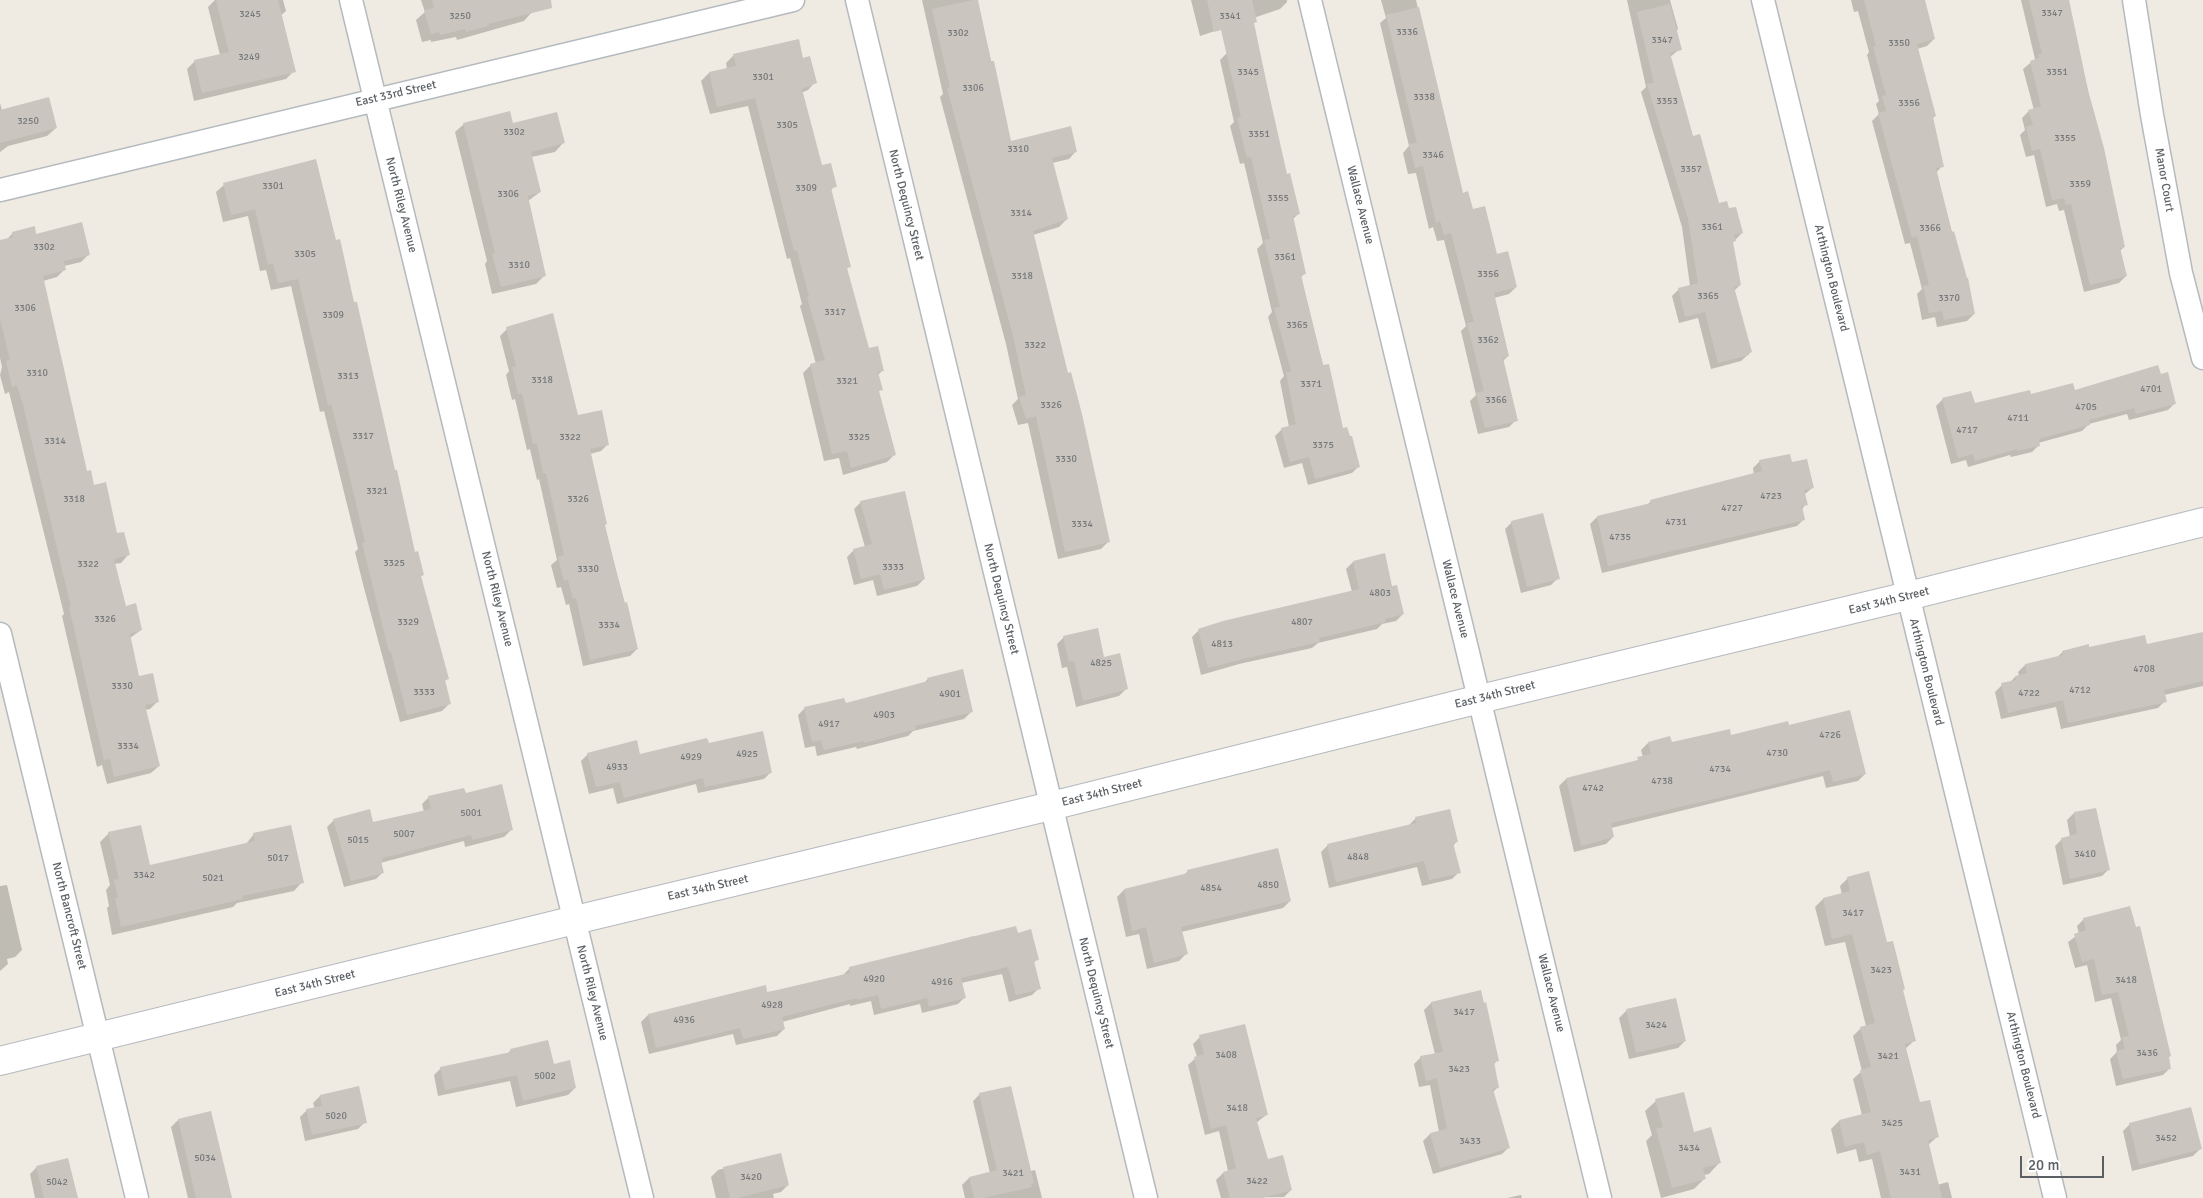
<!DOCTYPE html>
<html>
<head>
<meta charset="utf-8">
<style>
  body { margin:0 }
  #map { position:relative; width:2203px; height:1198px; overflow:hidden; background:#efebe2; font-family:Signika,sans-serif }
  canvas { display:block }
  .scale { position:absolute; left:2020px; top:1156px; width:84px; height:22px; box-sizing:border-box; border:2px solid #5b6065; border-top:0; padding-left:6px; font-size:15px; line-height:18px; white-space:nowrap; color:#5b6065; -webkit-text-stroke:4px #fff; paint-order:stroke }
</style>
</head>
<body>
<div id="map">
<canvas width="2203" height="1198"></canvas>
<div class="scale">20 m</div>
</div>
<script>
const ctx = document.querySelector('canvas').getContext('2d');
ctx.lineJoin = 'round';
function fillPath(path, color) {
  ctx.fillStyle = color;
  ctx.fill(path, 'evenodd');
}
function toPath(rows) {
  const path = new Path2D();
  for (const r of rows) {
    path.moveTo(r[0], r[1]);
    for (let i = 2; i < r.length; i += 2) path.lineTo(r[i], r[i + 1]);
  }
  return path;
}
function trace(path, color, width, dash) {
  ctx.strokeStyle = color;
  ctx.lineWidth = width;
  ctx.lineCap = dash ? 'butt' : 'round';
  ctx.setLineDash(dash || []);
  ctx.stroke(path);
}
function write(font, color, halo, rows, align = 'center') {
  ctx.font = font + ' Signika,sans-serif';
  ctx.lineWidth = 4.5;
  ctx.setLineDash([]);
  ctx.textBaseline = 'middle';
  ctx.strokeStyle = halo;
  ctx.fillStyle = color;
  for (const [text, x, y, turn = 0] of rows) {
    ctx.save();
    ctx.translate(x, y);
    ctx.rotate((+turn || 0) * Math.PI / 180);
    ctx.textAlign = isNaN(turn) ? turn : align;
    if (halo) ctx.strokeText(text, 0, 0);
    ctx.fillText(text, 0, 0);
    ctx.restore();
  }
}
const shadow = toPath([
  [215,0,283,0,286,11,280,16,294,71,286,79,194,101,187,69,195,61,220,55,208,7],
  [421,0,529,0,532,12,524,21,457,40,456,37,431,42,431,40,422,42,416,20,425,12],
  [922,0,977,0,1010,143,1076,151,1069,159,1052,163,1067,219,1059,227,1033,235,1108,542,1101,549,1058,559,1028,423,1018,425,1012,405,1018,399,1006,344,940,97,943,94],
  [1191,0,1287,0,1287,2,1280,9,1200,36],
  [1381,0,1416,0,1462,194,1516,287,1509,294,1494,298,1508,356,1503,361,1516,420,1509,427,1478,434,1470,401,1476,395,1461,331,1466,326,1444,240,1437,241,1433,227,1429,229,1416,173,1408,174,1403,153,1409,146,1380,23,1386,18],
  [1627,0,1670,0,1678,29,1676,31,1680,49,1670,57,1692,138,1719,205,1728,210,1742,233,1732,243,1740,285,1734,291,1751,352,1741,361,1711,369,1698,318,1679,323,1672,296,1679,289,1690,286,1682,227,1641,92,1646,87],
  [1851,0,1894,0,1934,39,1927,46,1917,49,1935,116,1932,119,1942,166,1936,173,1974,314,1967,321,1937,327,1935,317,1922,320,1917,294,1922,289,1910,243,1905,244,1872,121,1879,114,1876,104,1879,101,1867,55,1869,52,1858,11,1854,12],
  [2021,0,2067,0,2124,247,2120,251,2126,276,2119,283,2084,292,2064,210,2059,211,2057,204,2046,207,2034,155,2026,157,2020,135,2025,130,2022,118,2029,111,2034,110,2023,69,2035,59],
  [1227,53,1286,175,1298,214,1292,220,1305,273,1300,278,1312,326,1342,430,1359,466,1352,473,1308,485,1302,463,1284,468,1275,436,1282,429,1289,427,1280,381,1284,376,1268,317,1272,312,1257,249,1263,243,1244,163,1240,164,1230,126,1234,122,1220,60],
  [734,55,802,60,815,82,808,90,801,93,821,167,835,186,830,191,849,266,846,270,868,350,883,370,878,375,881,389,878,392,894,455,887,462,843,475,839,458,824,461,803,373,811,365,816,364,800,306,802,304,790,258,787,259,748,106,710,114,701,81,709,73,727,69,726,63],
  [0,103,2,111,56,128,47,136,8,146,0,152],
  [464,124,512,125,563,143,555,152,531,157,540,192,528,201,545,275,536,284,492,294,485,264,487,261,455,132],
  [315,161,414,553,423,575,420,577,447,679,444,682,449,704,442,711,400,722,364,588,355,552,358,549,324,411,320,412,291,286,271,290,266,270,260,271,248,216,223,222,216,192,224,185],
  [13,233,35,235,88,255,81,262,64,266,65,269,57,277,43,281,86,473,128,555,121,563,114,564,125,607,141,630,130,638,138,678,158,701,150,709,145,710,159,766,151,773,107,784,102,765,97,767,62,616,64,614,9,392,5,394,0,375,2,367,0,358,0,241,7,239],
  [507,329,577,417,608,444,601,451,590,454,604,525,637,649,630,656,583,666,569,604,566,605,561,587,557,588,551,565,557,560,539,479,537,480,530,449,527,450,515,399,512,400,506,375,509,371,500,336],
  [2074,392,2175,403,2168,410,2129,420,2127,414,2089,424,2082,431,2038,443,2039,445,2032,452,2011,457,2010,455,1968,467,1966,460,1951,464,1936,406,1943,399,1974,404],
  [1760,461,1791,464,1812,488,1804,495,1806,504,1802,509,1804,519,1797,526,1602,573,1590,524,1597,517,1646,506,1651,501,1754,475,1753,468],
  [904,492,924,579,917,586,877,596,873,580,854,585,847,557,854,550,865,547,854,509,861,502],
  [1512,522,1558,578,1551,585,1521,593,1505,529],
  [1353,562,1392,587,1403,614,1396,621,1382,624,1377,629,1318,643,1312,648,1239,664,1201,675,1192,637,1199,630,1352,592,1346,569],
  [2203,633,2203,686,2164,695,2165,701,2158,708,2061,729,2056,707,2001,719,1995,692,2002,685,2009,683,2015,677,2019,676,2018,672,2025,665,2057,657,2063,652,2147,646],
  [1064,637,1104,658,1126,689,1119,696,1076,707,1067,667,1062,668,1057,644],
  [928,679,971,712,964,719,913,731,908,736,857,749,856,747,817,756,815,746,805,748,798,715,805,708,845,705,923,684],
  [1788,726,1865,774,1858,781,1826,788,1823,776,1611,828,1613,837,1606,844,1574,852,1559,786,1566,779,1634,762,1643,757,1641,750,1648,743,1671,744,1730,737],
  [708,745,771,772,764,779,698,793,696,784,617,804,613,788,589,794,581,761,588,754,639,756],
  [465,794,511,830,504,837,465,847,464,841,380,863,383,872,376,879,344,887,327,827,334,820,372,823,424,812,422,804,429,797],
  [1449,811,1457,841,1453,846,1459,872,1452,879,1422,886,1417,867,1329,888,1321,852,1328,845,1408,826,1415,819],
  [2074,813,2109,869,2102,876,2063,885,2055,846,2062,839,2070,837,2067,820],
  [109,833,149,867,246,844,254,834,302,882,294,891,237,903,233,907,112,935,107,908,109,906,106,890,110,885,100,842],
  [1188,871,1290,901,1283,908,1181,932,1186,954,1179,961,1147,969,1139,934,1126,937,1117,897,1124,890,1183,876],
  [1848,878,1886,944,1902,990,1914,1041,1905,1049,1919,1104,1937,1137,1928,1145,1937,1185,1948,1182,1952,1198,1881,1198,1872,1159,1859,1162,1856,1149,1837,1154,1831,1129,1839,1121,1862,1115,1853,1079,1862,1071,1853,1036,1861,1028,1866,1026,1845,942,1825,946,1815,907,1823,899,1842,895,1840,886],
  [7,885,22,950,15,957,7,959,8,964,0,971,0,886],
  [2084,919,2170,1068,2163,1075,2116,1086,2110,1059,2117,1052,2116,1045,2121,1040,2111,998,2095,1002,2087,965,2075,968,2068,942,2079,934,2077,926],
  [1017,934,1037,959,1033,964,1039,988,1032,995,1009,1002,1002,974,961,983,965,997,958,1004,922,1013,920,1004,874,1015,871,1001,850,1006,850,1004,782,1022,784,1029,777,1036,736,1045,733,1034,649,1054,641,1022,648,1015,765,987,766,993,843,975,850,968,874,963,974,936,975,938],
  [1480,991,1497,1061,1493,1065,1498,1087,1493,1092,1509,1147,1502,1154,1433,1174,1423,1141,1430,1134,1439,1132,1430,1085,1419,1087,1414,1064,1421,1057,1435,1054,1424,1010,1431,1003],
  [1675,999,1685,1041,1678,1048,1629,1059,1619,1018,1626,1011],
  [1200,1037,1266,1115,1256,1123,1267,1161,1291,1190,1284,1197,1221,1198,1216,1180,1223,1173,1228,1171,1219,1131,1205,1135,1188,1065,1197,1057,1193,1044],
  [511,1050,553,1066,575,1088,568,1095,516,1107,510,1081,438,1096,434,1075,441,1068,507,1054],
  [980,1094,1031,1171,1035,1170,1042,1198,965,1198,962,1185,969,1178,990,1173,973,1101],
  [320,1096,365,1122,358,1129,305,1141,300,1117,307,1110,315,1109,313,1103],
  [1656,1101,1693,1133,1719,1163,1709,1174,1704,1175,1704,1179,1694,1189,1661,1198,1646,1141,1652,1135,1645,1111],
  [178,1120,230,1198,188,1198,171,1127],
  [2130,1124,2200,1149,2193,1156,2132,1171,2123,1131],
  [780,1154,788,1185,781,1192,773,1194,774,1198,716,1198,711,1177,718,1170],
  [37,1167,76,1198,35,1198,30,1174],
  [1521,1195,1522,1198,1507,1198]
]);
const building = toPath([
  [216,0,278,0,296,72,202,93,194,60,229,52],
  [432,0,551,0,552,8,488,24,489,26,466,32,465,29,440,35,439,32,431,34,424,10,434,8],
  [973,0,978,0,991,61,994,61,1011,141,1071,126,1077,152,1052,158,1068,219,1033,231,1068,373,1071,372,1082,414,1110,542,1065,552,1036,416,1026,419,1019,397,1026,395,1013,336,947,88,950,87,932,9],
  [1207,0,1252,0,1257,22,1254,23,1267,85,1287,174,1290,173,1300,214,1293,216,1306,274,1301,275,1323,365,1329,364,1343,428,1347,427,1350,436,1352,436,1360,467,1315,479,1309,457,1290,462,1281,428,1296,424,1286,372,1291,371,1274,308,1280,307,1264,240,1270,239,1251,157,1247,158,1237,118,1241,117,1221,30,1214,32],
  [1864,0,1925,0,1935,39,1917,44,1936,116,1933,117,1944,167,1936,168,1952,232,1954,231,1967,278,1968,278,1975,314,1944,320,1942,311,1929,313,1923,286,1929,285,1917,236,1912,238,1878,113,1886,111,1882,96,1886,95,1873,47,1876,46],
  [2029,0,2069,0,2088,90,2104,148,2114,196,2125,247,2120,248,2127,276,2090,285,2071,204,2066,205,2064,198,2052,200,2040,149,2032,151,2026,127,2033,125,2028,110,2041,106,2030,61,2039,58,2038,54,2042,54],
  [1670,4,1682,50,1670,53,1693,136,1700,134,1719,203,1727,201,1729,208,1736,207,1743,233,1734,235,1736,241,1733,242,1741,285,1734,287,1752,352,1749,353,1749,355,1718,363,1705,312,1685,317,1678,288,1698,283,1688,219,1647,84,1654,83,1637,12],
  [1419,7,1463,193,1468,191,1473,209,1485,206,1497,254,1508,251,1517,287,1494,293,1509,356,1503,358,1518,421,1485,428,1476,393,1484,391,1467,323,1474,322,1451,233,1444,235,1440,221,1436,223,1423,166,1415,168,1409,144,1417,143,1386,15],
  [799,39,803,58,810,56,817,83,802,89,822,165,831,163,837,187,831,188,851,267,847,268,869,348,878,346,884,371,878,372,883,390,879,391,896,455,851,468,847,451,832,454,810,364,825,360,807,297,809,296,797,251,794,251,755,98,717,107,709,72,736,66,733,54],
  [49,97,57,128,0,143,0,110],
  [510,111,513,123,557,112,565,143,531,152,541,192,528,196,546,276,501,287,492,254,495,253,463,123],
  [316,159,336,240,340,239,354,302,357,302,395,470,397,470,415,552,418,551,424,575,421,576,449,679,445,680,451,704,407,715,391,652,389,652,362,543,365,542,347,465,331,404,328,405,298,279,278,283,273,263,268,265,255,209,231,215,223,183],
  [82,222,90,255,64,261,66,270,43,276,87,471,91,470,94,485,106,482,117,533,124,532,130,555,114,559,126,606,136,603,142,630,130,634,139,676,153,673,159,702,145,705,160,766,114,777,110,759,104,760,69,607,71,607,23,405,17,385,12,387,6,361,10,360,0,319,0,240,13,237,12,232,35,226,36,234],
  [553,313,578,415,602,410,609,445,590,449,607,524,605,525,624,603,627,602,638,649,590,660,576,598,573,599,568,580,564,581,558,557,564,555,546,473,543,473,537,443,533,444,522,393,518,394,512,367,516,366,506,327],
  [2158,365,2161,374,2168,372,2176,404,2136,414,2134,408,2089,420,2090,425,2039,439,2040,446,2017,451,2017,449,1975,461,1973,454,1958,458,1942,398,1971,391,1975,403,2030,390,2031,394,2073,383,2075,390],
  [1790,454,1792,462,1807,459,1814,488,1804,490,1808,505,1802,506,1805,520,1608,566,1597,516,1651,503,1650,500,1762,471,1759,460],
  [905,491,925,579,884,590,880,574,861,579,853,549,872,544,860,501],
  [1543,513,1560,579,1527,587,1511,521],
  [1385,553,1392,586,1397,585,1404,614,1385,619,1386,622,1319,638,1320,642,1247,658,1208,668,1198,629,1223,621,1359,589,1353,561],
  [1098,628,1104,657,1120,653,1128,689,1083,701,1074,661,1069,662,1063,636],
  [2203,632,2203,681,2164,690,2167,702,2068,723,2063,700,2008,713,2001,683,2016,680,2015,676,2027,673,2025,664,2063,655,2062,651,2089,644,2089,647,2145,635,2147,644],
  [963,669,973,712,915,726,916,729,864,743,863,741,824,750,821,740,812,742,804,707,844,698,846,703,928,681,927,678],
  [1850,710,1866,774,1833,782,1830,770,1744,792,1611,823,1614,837,1581,846,1566,778,1638,760,1637,757,1651,754,1648,742,1670,736,1672,742,1730,729,1731,735,1788,721,1789,725],
  [763,731,772,773,705,787,703,778,624,798,620,782,596,787,587,753,637,740,640,754,707,738,709,743],
  [502,784,513,830,472,840,471,835,383,858,383,860,381,861,384,873,351,881,333,819,370,809,373,822,431,809,428,796,464,788,466,793],
  [2096,808,2110,870,2070,879,2061,838,2077,834,2074,812],
  [1450,809,1458,842,1453,843,1461,873,1429,880,1424,861,1336,882,1327,844,1416,823,1415,817],
  [141,825,150,865,255,841,253,833,291,825,304,883,242,896,243,899,121,927,115,898,118,898,114,880,119,879,108,832],
  [1278,848,1291,901,1181,927,1188,954,1154,963,1146,927,1132,931,1124,889,1188,873,1187,870],
  [1869,871,1887,942,1893,941,1905,989,1903,990,1916,1041,1905,1044,1920,1102,1930,1100,1937,1129,1939,1137,1928,1140,1942,1198,1891,1198,1880,1151,1867,1155,1864,1142,1845,1147,1839,1120,1871,1112,1860,1070,1871,1067,1860,1027,1875,1023,1852,934,1832,939,1823,898,1850,891,1847,877],
  [2130,906,2136,927,2140,926,2171,1056,2169,1057,2171,1069,2123,1079,2116,1051,2125,1049,2122,1037,2129,1036,2118,992,2102,995,2094,959,2082,962,2074,934,2086,930,2083,918],
  [1016,926,1018,933,1031,929,1039,960,1034,961,1041,989,1016,995,1008,967,961,978,966,998,929,1007,927,998,881,1009,878,995,857,1000,857,998,782,1017,785,1029,743,1039,740,1028,656,1048,648,1014,766,985,767,992,777,990,850,973,849,967],
  [1481,990,1484,1003,1486,1002,1499,1061,1494,1062,1499,1088,1493,1089,1510,1148,1440,1168,1430,1133,1447,1129,1437,1078,1426,1081,1420,1056,1443,1052,1431,1002],
  [1676,998,1686,1041,1636,1053,1626,1009],
  [1245,1024,1268,1115,1256,1118,1268,1159,1283,1155,1292,1190,1262,1198,1230,1198,1223,1172,1236,1168,1226,1125,1211,1129,1194,1057,1204,1054,1199,1035],
  [548,1040,554,1064,570,1060,576,1088,523,1101,517,1075,445,1090,440,1067,511,1052,510,1049],
  [359,1086,367,1123,312,1135,306,1109,322,1106,320,1095],
  [1011,1086,1034,1183,1031,1184,1032,1187,983,1198,974,1198,969,1177,997,1170,979,1093],
  [1684,1092,1694,1132,1711,1127,1721,1163,1703,1168,1706,1179,1672,1188,1656,1129,1663,1127,1655,1099],
  [2191,1107,2202,1149,2139,1165,2129,1123],
  [211,1111,232,1198,196,1198,178,1119],
  [781,1153,789,1185,738,1198,730,1198,723,1167],
  [68,1158,78,1198,44,1198,36,1166]
]);
const street = toPath([
  [351,0,642,1198],
  [857,0,1146,1198],
  [1310,0,1600,1198],
  [1763,0,2055,1198],
  [2134,0,2152,115,2181,273,2203,358],
  [0,190,793,0],
  [0,634,137,1198]
]);
const secondary = toPath([
  [0,1061,575,920,1051,806,1480,699,1908,596,2203,522]
]);
const numberNames = [
  ["3347",2052,13],
  ["3245",250,14],
  ["3250",460,16],
  ["3341",1230,16],
  ["3336",1407,32],
  ["3302",958,33],
  ["3347",1662,40],
  ["3350",1899,43],
  ["3249",249,57],
  ["3345",1248,72],
  ["3351",2057,72],
  ["3301",763,77],
  ["3306",973,88],
  ["3338",1424,97],
  ["3353",1667,101],
  ["3356",1909,103],
  ["3250",28,121],
  ["3305",787,125],
  ["3302",514,132],
  ["3351",1259,134],
  ["3355",2065,138],
  ["3310",1018,149],
  ["3346",1433,155],
  ["3357",1691,169],
  ["3359",2080,184],
  ["3301",273,186],
  ["3309",806,188],
  ["3306",508,194],
  ["3355",1278,198],
  ["3314",1021,213],
  ["3361",1712,227],
  ["3366",1930,228],
  ["3302",44,247],
  ["3305",305,254],
  ["3361",1285,257],
  ["3310",519,265],
  ["3356",1488,274],
  ["3318",1022,276],
  ["3365",1708,296],
  ["3370",1949,298],
  ["3306",25,308],
  ["3317",835,312],
  ["3309",333,315],
  ["3365",1297,325],
  ["3362",1488,340],
  ["3322",1035,345],
  ["3310",37,373],
  ["3313",348,376],
  ["3318",542,380],
  ["3321",847,381],
  ["3371",1311,384],
  ["4701",2151,389],
  ["3366",1496,400],
  ["3326",1051,405],
  ["4705",2086,407],
  ["4711",2018,418],
  ["4717",1967,430],
  ["3317",363,436],
  ["3322",570,437],
  ["3325",859,437],
  ["3314",55,441],
  ["3375",1323,445],
  ["3330",1066,459],
  ["3321",377,491],
  ["4723",1771,496],
  ["3318",74,499],
  ["3326",578,499],
  ["4727",1732,508],
  ["4731",1676,522],
  ["3334",1082,524],
  ["4735",1620,537],
  ["3325",394,563],
  ["3322",88,564],
  ["3333",893,567],
  ["3330",588,569],
  ["4803",1380,593],
  ["3326",105,619],
  ["3329",408,622],
  ["4807",1302,622],
  ["3334",609,625],
  ["4813",1222,644],
  ["4825",1101,663],
  ["4708",2144,669],
  ["3330",122,686],
  ["4712",2080,690],
  ["3333",424,692],
  ["4722",2029,693],
  ["4901",950,694],
  ["4903",884,715],
  ["4917",829,724],
  ["4726",1830,735],
  ["3334",128,746],
  ["4730",1777,753],
  ["4925",747,754],
  ["4929",691,757],
  ["4933",617,767],
  ["4734",1720,769],
  ["4738",1662,781],
  ["4742",1593,788],
  ["5001",471,813],
  ["5007",404,834],
  ["5015",358,840],
  ["3410",2085,854],
  ["4848",1358,857],
  ["5017",278,858],
  ["3342",144,875],
  ["5021",213,878],
  ["4850",1268,885],
  ["4854",1211,888],
  ["3417",1853,913],
  ["3423",1881,970],
  ["4920",874,979],
  ["3418",2126,980],
  ["4916",942,982],
  ["4928",772,1005],
  ["3417",1464,1012],
  ["4936",684,1020],
  ["3424",1656,1025],
  ["3436",2147,1053],
  ["3408",1226,1055],
  ["3421",1888,1056],
  ["3423",1459,1069],
  ["5002",545,1076],
  ["3418",1237,1108],
  ["5020",336,1116],
  ["3425",1892,1123],
  ["3452",2166,1138],
  ["3433",1470,1141],
  ["3434",1689,1148],
  ["5034",205,1158],
  ["3431",1910,1172],
  ["3421",1013,1173],
  ["3420",751,1177],
  ["3422",1257,1181],
  ["5042",57,1182]
];
const streetNames = [
  ["East 33rd Street",396,94,-13],
  ["Manor Court",2164,180,80],
  ["North Riley Avenue",401,205,76],
  ["North Dequincy Street",906,205,76],
  ["Wallace Avenue",1360,205,76],
  ["Arthington Boulevard",1831,278,76],
  ["North Riley Avenue",497,599,76],
  ["North Dequincy Street",1001,599,76],
  ["Wallace Avenue",1455,599,76],
  ["East 34th Street",1889,601,-14],
  ["Arthington Boulevard",1926,672,76],
  ["East 34th Street",1495,695,-14],
  ["East 34th Street",1102,793,-14],
  ["East 34th Street",708,888,-13],
  ["North Bancroft Street",69,916,76],
  ["East 34th Street",315,984,-14],
  ["North Riley Avenue",592,993,76],
  ["North Dequincy Street",1096,993,76],
  ["Wallace Avenue",1551,993,76],
  ["Arthington Boulevard",2023,1065,76]
];
fillPath(shadow, '#0003');
fillPath(building, '#cac5bf');
trace(street, '#b5babe', 25);
trace(secondary, '#b4b9be', 30);
trace(street, '#fff', 22);
trace(secondary, '#fff', 28);
write('10px', '#77797c', null, numberNames);
write('12px', '#5b6065', '#fff', streetNames);
</script>
</body>
</html>
